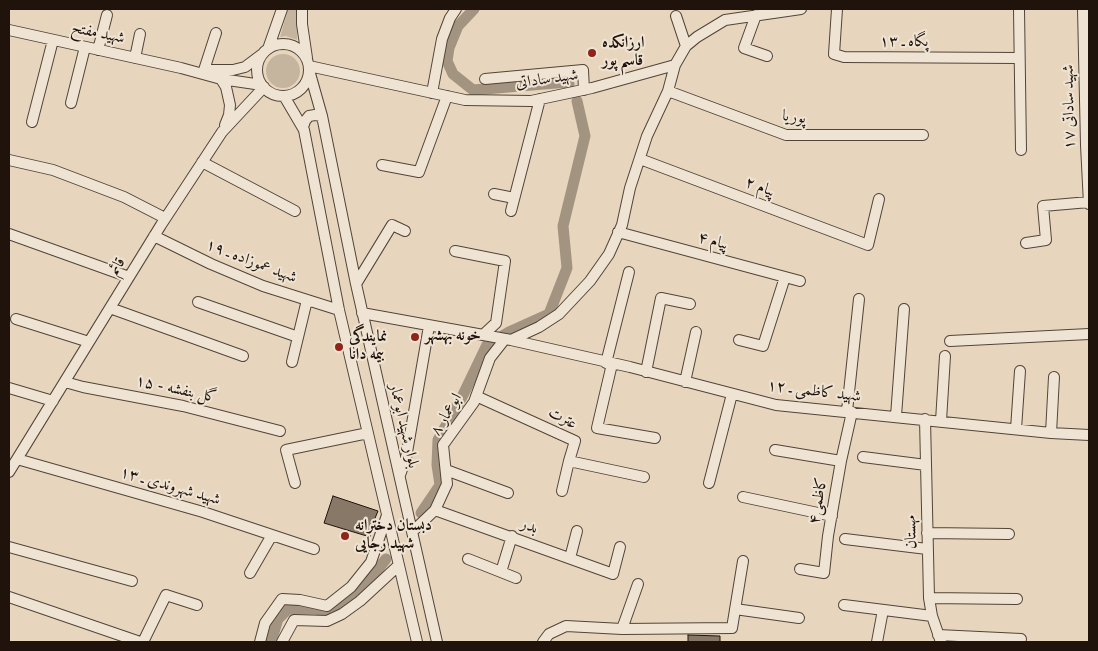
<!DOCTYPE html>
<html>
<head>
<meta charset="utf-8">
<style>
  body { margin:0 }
  #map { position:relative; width:1098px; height:651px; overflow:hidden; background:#e7d6bd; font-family:"IM FELL Double Pica",serif }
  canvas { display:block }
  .frame { position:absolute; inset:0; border:10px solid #20130c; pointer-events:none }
</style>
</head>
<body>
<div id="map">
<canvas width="1098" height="651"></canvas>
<div class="frame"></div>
</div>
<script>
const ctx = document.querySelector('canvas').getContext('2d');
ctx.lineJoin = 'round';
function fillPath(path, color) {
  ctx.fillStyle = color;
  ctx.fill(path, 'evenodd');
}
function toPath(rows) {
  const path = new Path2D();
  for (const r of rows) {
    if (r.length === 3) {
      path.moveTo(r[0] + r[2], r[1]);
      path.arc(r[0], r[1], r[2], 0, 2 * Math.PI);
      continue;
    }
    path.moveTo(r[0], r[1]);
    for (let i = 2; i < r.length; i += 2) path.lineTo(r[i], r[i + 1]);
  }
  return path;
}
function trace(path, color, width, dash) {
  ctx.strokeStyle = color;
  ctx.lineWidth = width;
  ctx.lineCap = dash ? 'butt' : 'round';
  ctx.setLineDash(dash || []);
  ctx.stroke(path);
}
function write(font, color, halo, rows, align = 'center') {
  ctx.font = font + ' "IM FELL Double Pica",Amiri,serif';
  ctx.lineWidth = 4;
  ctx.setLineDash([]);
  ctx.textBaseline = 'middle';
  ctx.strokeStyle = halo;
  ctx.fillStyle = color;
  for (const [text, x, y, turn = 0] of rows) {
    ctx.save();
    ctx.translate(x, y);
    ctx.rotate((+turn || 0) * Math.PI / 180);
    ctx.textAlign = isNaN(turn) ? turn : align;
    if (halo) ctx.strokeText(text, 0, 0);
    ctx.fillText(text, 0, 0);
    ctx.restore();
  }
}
const green = toPath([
  [288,9,297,9,297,40,286,36,280,37],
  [283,71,17]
]);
const canal = toPath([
  [474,9,458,26,449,48,447,61,453,74,473,90,568,82,569,84],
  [421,513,440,485,437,465,438,440,463,395,487,345,509,332,549,314,567,268,563,226,585,136,577,101],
  [271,642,278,619,288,609,316,609,328,613,339,610,375,573,386,559]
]);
const building = toPath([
  [333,496,378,511,373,523,370,537,324,523,333,496],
  [688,635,720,636,720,642,688,642,688,635]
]);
const minor = toPath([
  [302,9,302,24,307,58],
  [837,9,834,54,844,57,1019,58],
  [1019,9,1021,150],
  [1083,9,1086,145,1089,204],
  [756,15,744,48,767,56],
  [676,16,686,46],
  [9,30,181,68,221,79,262,85],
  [283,70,26],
  [268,49,282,9],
  [98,50,107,15],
  [135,58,140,34],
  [309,66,465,100,531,101,592,88,675,65,686,46,697,37,725,20,801,9],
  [204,70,216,33],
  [205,70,233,70,245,67,261,55],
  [309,70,322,116,356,284,437,642],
  [221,79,226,87,230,105,229,115,225,125],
  [485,79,583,70,584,90],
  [668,91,786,135,923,135],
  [432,93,442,39,450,18,456,9],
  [284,96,304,130,339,310,417,642],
  [71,103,85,47],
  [32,122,53,40],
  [303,127,305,121,309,116,315,115,322,116],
  [640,159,868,245,879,199],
  [9,160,53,170,124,197,165,218],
  [202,162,295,211],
  [382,165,419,172,447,96],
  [494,194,514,198],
  [511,211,540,99],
  [618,232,800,281],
  [9,234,129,277],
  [154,236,211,264,263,286,339,310],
  [1026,243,1046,240,1043,206,1089,202],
  [455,251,505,261,496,323,483,335],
  [356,284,392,225,405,231],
  [198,302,298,337],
  [110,308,243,356],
  [362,313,511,340,630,367,776,405,1051,433,1089,435],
  [16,319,89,342],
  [511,340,539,327,559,314,590,281,609,254,622,225,630,188,647,136,668,91,675,65],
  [739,340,763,346,785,277],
  [950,341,1089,334],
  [292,362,307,300],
  [606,363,629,272],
  [612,364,597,428,655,438],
  [646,372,661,298,690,304],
  [65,382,83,387,183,406,280,431],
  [685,382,696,332],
  [9,388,53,401],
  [476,396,575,441,569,461,644,477],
  [847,411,859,299],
  [896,416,904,309],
  [925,419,929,598,932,616,941,642],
  [941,421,945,356],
  [1016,429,1020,371],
  [1051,433,1054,377],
  [775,450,841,461],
  [863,457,926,465],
  [17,459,203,512,314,549],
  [446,470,508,493],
  [9,472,161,225,222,132,264,87],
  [400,475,406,458,429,326],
  [295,483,286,450,368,433],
  [709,483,732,394],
  [562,491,569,461],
  [743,497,832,516],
  [435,510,613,574,620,547],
  [412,532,435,510,447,484,443,445,474,402,490,358,505,339],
  [927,533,1009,534],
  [845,539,927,549],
  [9,547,132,581],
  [570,558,577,531],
  [468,559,501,572,512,536],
  [800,569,824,573,828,536,841,461,852,412],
  [501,572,516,578],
  [250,573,272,535],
  [9,597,140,642],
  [929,598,1017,599],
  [844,605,932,616],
  [735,609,799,618],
  [622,629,638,584],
  [938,635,1021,639],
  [143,642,166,595,197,605],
  [260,642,265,623,282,599,300,600,327,606,351,587,371,562,387,515],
  [282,642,294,620,327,621,342,614,360,601,399,565],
  [543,642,549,634,566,626,622,629,732,628,743,561],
  [877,642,883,610]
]);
const markers = [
  [592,53,5,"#8f2418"],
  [415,337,5,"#8f2418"],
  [339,347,5,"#8f2418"],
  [345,536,5,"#8f2418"]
];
const streetNames = [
  ["شهید مفتح",98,34,12],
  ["پگاه ـ ۱۳",904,43],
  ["شهید ساداتی",547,80,-8],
  ["شهید ساداتی ۱۷",1070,107,-91],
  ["پوریا",794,118,7],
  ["پیام ۲",760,188,21],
  ["پیام ۴",713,242,15],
  ["شهید عموزاده ـ ۱۹",251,262,21],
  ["قائم",118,267,-59],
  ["گل بنفشه - ۱۵",176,390,12],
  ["شهید کاظمی ـ ۱۲",814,392,7],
  ["ابوعمار ۸",447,415,-59],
  ["عترت",562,419,27],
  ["بلوار شهید ابوعمار",403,426,77],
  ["شهید شهروندی ـ ۱۳",170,487,16],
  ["کاظمی۴",819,501,-80],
  ["بدر",529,527,20],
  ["مهستان",912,532,-91]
];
const poiNames = [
  ["ارزانکده",602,44],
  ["قاسم پور",602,62],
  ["خونه بهشهر",425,337],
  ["نمایندگی",349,338],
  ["بیمه دانا",349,356],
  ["دبستان دخترانه",355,527],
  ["شهید رجایی",355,545]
];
fillPath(green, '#c5b59f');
trace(canal, '#a39481', 11);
fillPath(building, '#877868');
trace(building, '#20130c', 1);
trace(minor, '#524438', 12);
trace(minor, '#efe4d4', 10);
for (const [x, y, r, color] of markers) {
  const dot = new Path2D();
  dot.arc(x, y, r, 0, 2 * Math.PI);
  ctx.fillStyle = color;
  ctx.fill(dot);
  trace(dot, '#efe4d4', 2);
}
write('16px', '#20130c', '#efe4d4', streetNames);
write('bold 16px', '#20130c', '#efe4d4', poiNames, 'left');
</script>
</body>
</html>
